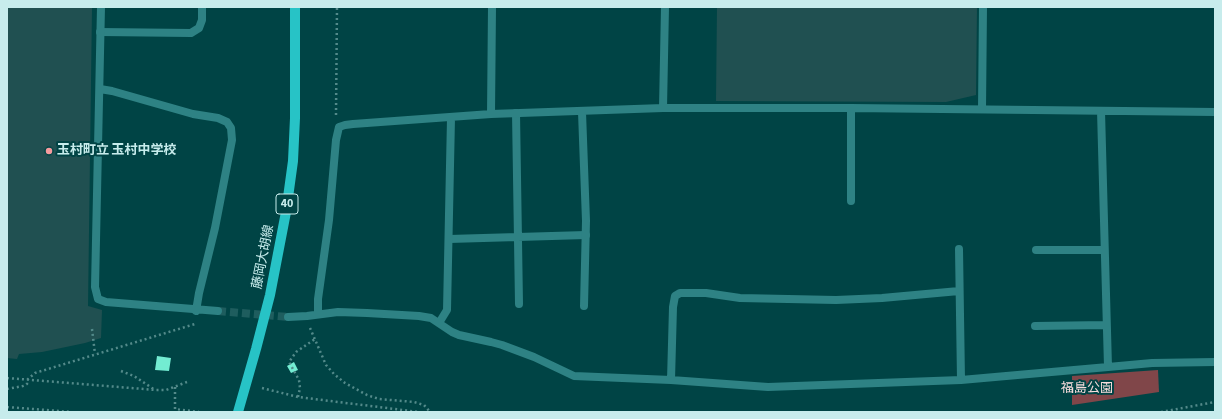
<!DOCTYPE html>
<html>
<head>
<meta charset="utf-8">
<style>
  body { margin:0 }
  #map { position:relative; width:1222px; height:419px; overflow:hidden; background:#004445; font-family:"Source Sans 3",sans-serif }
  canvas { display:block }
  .frame { position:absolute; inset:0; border:8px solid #c7ecec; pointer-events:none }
</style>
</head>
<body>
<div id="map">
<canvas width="1222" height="419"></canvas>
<div class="frame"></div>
</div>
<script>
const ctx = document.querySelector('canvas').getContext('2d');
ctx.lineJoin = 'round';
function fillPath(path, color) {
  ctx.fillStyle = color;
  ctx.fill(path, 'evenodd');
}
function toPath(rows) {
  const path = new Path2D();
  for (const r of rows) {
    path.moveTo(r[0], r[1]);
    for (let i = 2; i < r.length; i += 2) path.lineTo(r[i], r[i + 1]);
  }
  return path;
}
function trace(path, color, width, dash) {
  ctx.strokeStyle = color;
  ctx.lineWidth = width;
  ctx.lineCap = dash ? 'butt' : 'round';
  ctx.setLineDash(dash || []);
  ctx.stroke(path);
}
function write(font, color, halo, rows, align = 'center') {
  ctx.font = font + ' "Source Sans 3","Noto Sans JP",sans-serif';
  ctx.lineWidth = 4;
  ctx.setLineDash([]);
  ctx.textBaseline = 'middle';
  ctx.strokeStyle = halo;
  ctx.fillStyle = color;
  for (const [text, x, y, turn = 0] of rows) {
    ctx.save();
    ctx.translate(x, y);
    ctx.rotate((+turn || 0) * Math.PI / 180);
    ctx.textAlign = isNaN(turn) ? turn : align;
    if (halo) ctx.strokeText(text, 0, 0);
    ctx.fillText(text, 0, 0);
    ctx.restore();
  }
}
const built = toPath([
  [7,7,92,7,88,306,102,310,101,338,85,343,42,352,19,354,17,359,7,358],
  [717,7,977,7,976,95,946,102,716,101]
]);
const green = toPath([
  [1158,370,1159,392,1072,405,1072,376]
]);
const building = toPath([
  [157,356,171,358,169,371,155,370],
  [294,362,298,370,291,373,287,366]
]);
const streetTunnel = toPath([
  [218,311,288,317]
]);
const path = toPath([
  [336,115,337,7],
  [310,328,326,365,334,374,345,383,367,395,379,399,414,402,424,405,430,412],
  [92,329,95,354],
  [121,371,134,376,155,390],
  [7,378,156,390,166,390,187,382],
  [175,387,175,409,199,412],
  [262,388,298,397,419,412],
  [7,389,23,386,27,384,27,380,35,373,195,324],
  [298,397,300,388,299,380,289,362,296,352,315,339],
  [7,407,72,412],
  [1161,412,1215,402]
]);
const lane = toPath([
  [100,32,191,33,199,28,202,20,202,7],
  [516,113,519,304],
  [449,239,586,235]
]);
const street = toPath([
  [101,7,95,287,98,299,106,302,218,311],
  [100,89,112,91,193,114,218,118,227,122,231,128,232,140,215,228,199,293,196,311],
  [663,108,665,7],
  [982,109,983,7],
  [582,112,586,221,584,306],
  [491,114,492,7],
  [851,201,851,108],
  [959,249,961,380],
  [1036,250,1104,250],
  [318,314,318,299,329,220,336,140,339,127,345,125,353,124,491,114,663,108,851,108,1215,112],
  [288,317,307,316,338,312,367,313,419,316,431,318,452,332,459,335,491,342,502,345,534,357,574,376,671,380,768,387,961,380,1108,367,1101,111],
  [439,323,447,310,451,118],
  [1035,326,1106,325],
  [1108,367,1152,363,1215,362],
  [671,380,673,307,675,296,680,293,706,293,740,298,836,300,882,298,959,291]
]);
const primary = toPath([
  [238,412,256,349,270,295,286,212,293,161,295,118,295,7]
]);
const markers = [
  [49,151,4,"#f59b9e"]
];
const shields = [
  [287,204,22]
];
const shieldNames = [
  ["40",287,204]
];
const poiNames = [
  ["玉村町立 玉村中学校",57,151]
];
const streetNames = [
  ["藤岡大胡線",264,257,-79]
];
const parkNames = [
  ["福島公園",1087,389]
];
fillPath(built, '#205051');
fillPath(green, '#804649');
fillPath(building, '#73ecd2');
trace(streetTunnel, '#1e5d5e', 8, [8, 4]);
trace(path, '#538a8a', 2.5, [2, 3]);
trace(lane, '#2e8284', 8);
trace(street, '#2e8284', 8);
trace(primary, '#27c3c6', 10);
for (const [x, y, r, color] of markers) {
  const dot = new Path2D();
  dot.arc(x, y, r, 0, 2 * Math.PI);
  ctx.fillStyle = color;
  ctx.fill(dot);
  trace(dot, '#004445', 1.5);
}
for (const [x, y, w] of shields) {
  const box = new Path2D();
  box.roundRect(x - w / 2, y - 10, w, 20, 3);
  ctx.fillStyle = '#004445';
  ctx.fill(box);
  trace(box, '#c7ecec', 1);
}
write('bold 12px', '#c7ecec', null, shieldNames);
write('bold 13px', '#c7ecec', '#004445', poiNames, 'left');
write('13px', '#c7ecec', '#004445', streetNames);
write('13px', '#f7dcdc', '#004445', parkNames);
</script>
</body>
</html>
